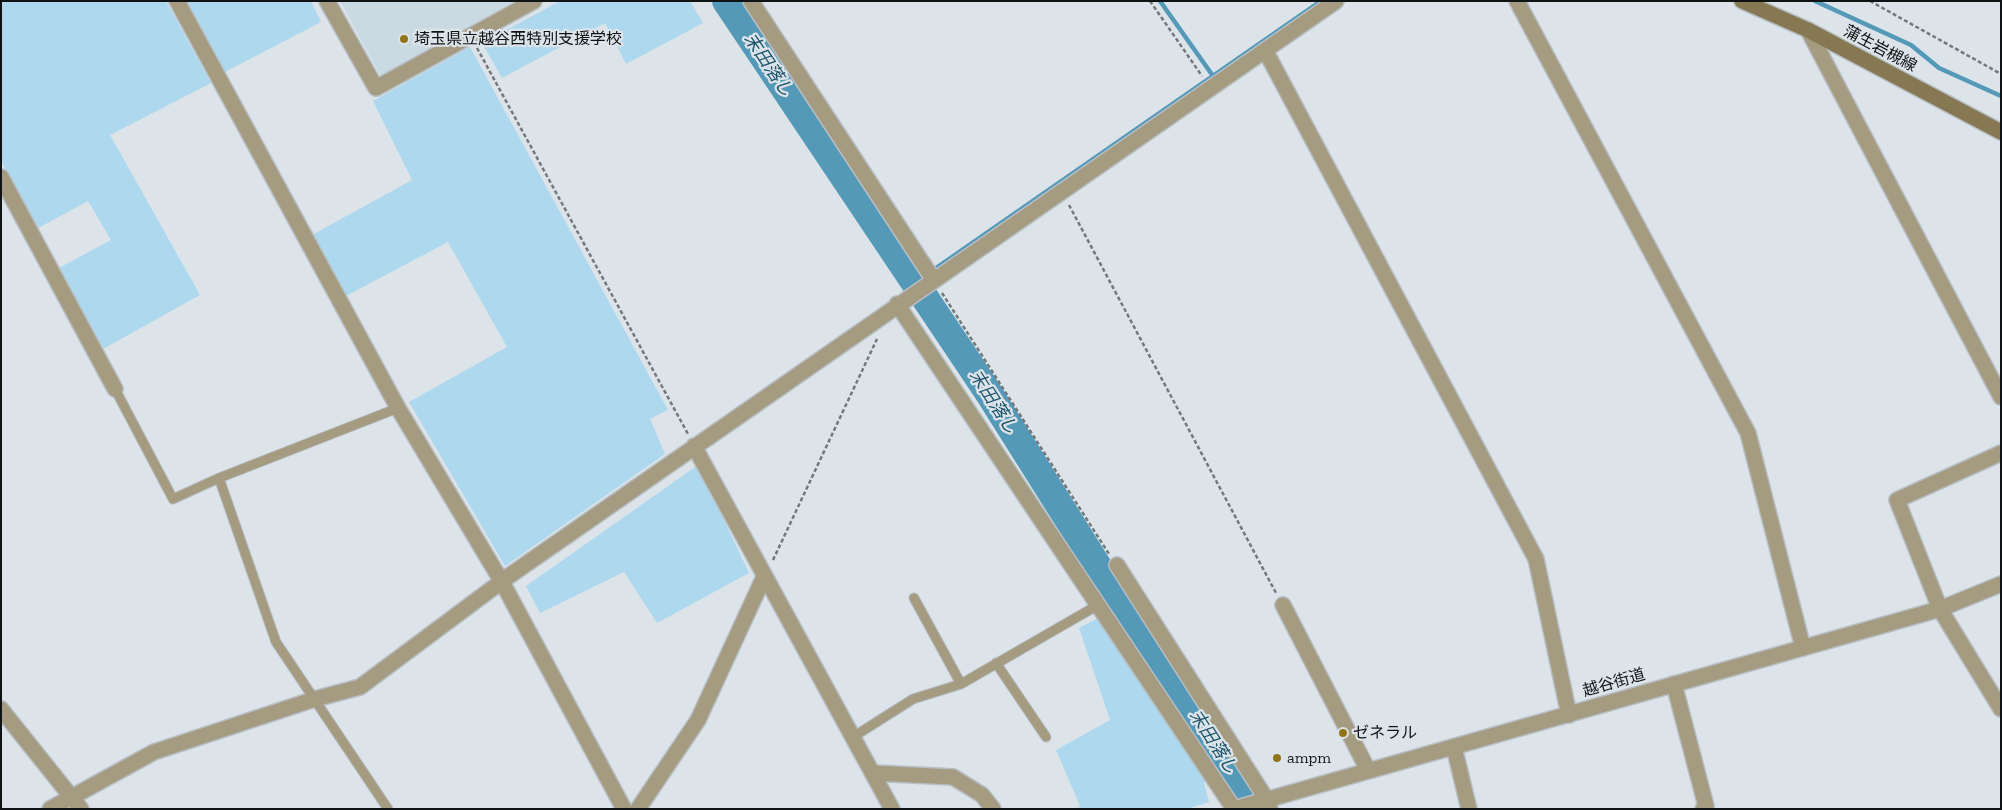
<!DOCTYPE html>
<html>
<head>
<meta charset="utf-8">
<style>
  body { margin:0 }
  #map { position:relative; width:2002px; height:810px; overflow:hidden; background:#dce4e9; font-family:"Zilla Slab",serif }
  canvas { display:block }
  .frame { position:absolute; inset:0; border:2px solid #101314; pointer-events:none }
</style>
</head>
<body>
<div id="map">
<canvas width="2002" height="810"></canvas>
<div class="frame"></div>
</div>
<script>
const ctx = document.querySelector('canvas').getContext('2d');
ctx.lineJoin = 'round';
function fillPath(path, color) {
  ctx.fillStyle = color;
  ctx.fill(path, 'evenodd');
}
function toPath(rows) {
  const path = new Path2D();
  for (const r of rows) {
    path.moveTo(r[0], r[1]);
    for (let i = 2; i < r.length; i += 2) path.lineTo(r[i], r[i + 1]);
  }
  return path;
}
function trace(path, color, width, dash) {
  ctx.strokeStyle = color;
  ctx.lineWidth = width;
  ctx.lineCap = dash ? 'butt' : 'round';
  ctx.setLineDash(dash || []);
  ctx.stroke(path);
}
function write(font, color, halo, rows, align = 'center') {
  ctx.font = font + ' "Zilla Slab","Noto Sans JP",serif';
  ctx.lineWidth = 4.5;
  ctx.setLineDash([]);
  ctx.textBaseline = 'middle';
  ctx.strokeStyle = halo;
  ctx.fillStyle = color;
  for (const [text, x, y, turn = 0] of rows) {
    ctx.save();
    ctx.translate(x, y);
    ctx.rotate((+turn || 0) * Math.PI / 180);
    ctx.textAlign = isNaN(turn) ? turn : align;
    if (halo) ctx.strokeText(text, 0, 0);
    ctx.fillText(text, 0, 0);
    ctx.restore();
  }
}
const built = toPath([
  [340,1,515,1,381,77]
]);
const green = toPath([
  [1,1,166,1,211,83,110,135,200,295,103,349,59,268,111,240,88,201,38,228,1,161],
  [187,1,311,1,321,22,225,72],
  [560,1,690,1,703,23,626,64,605,23,502,78,482,43],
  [470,47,668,410,650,419,665,454,505,566,409,402,507,347,448,242,346,296,312,235,412,180,373,101],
  [698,465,749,573,657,623,624,572,540,613,526,586],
  [1098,618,1211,779,1204,783,1209,802,1187,809,1077,809,1080,806,1056,750,1110,720,1079,628]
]);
const stream = toPath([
  [1160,1,1213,76],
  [1815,1,1911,45,1939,68,2001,96],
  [913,284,1321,1]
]);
const river = toPath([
  [726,1,990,395,1143,638,1238,779,1251,809]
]);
const path = toPath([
  [1150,1,1202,76],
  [1870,1,2001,74],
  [477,48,688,434],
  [1069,205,1276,593],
  [942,293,1109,554],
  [773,560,877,339]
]);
const service = toPath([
  [115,389,173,499,219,478,398,408],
  [219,478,276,642,388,809],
  [914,598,961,684],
  [996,663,1046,737],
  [853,737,913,699,961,684,1098,605]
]);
const minor = toPath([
  [177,1,398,408,502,582,624,809],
  [327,1,376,88,534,1],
  [751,1,933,279],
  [1517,1,1748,433,1803,648],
  [1808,30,2001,397],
  [1265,50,1536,559,1569,715],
  [1,177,115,389],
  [897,304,1234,809],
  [694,446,892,809],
  [2001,453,1897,500,1940,609,2001,709],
  [1117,565,1267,800,1270,809],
  [1283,605,1368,770],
  [1674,684,1706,806,1703,809],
  [1,709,81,809],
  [1454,747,1469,809],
  [873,773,953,777,982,795,993,809],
  [50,809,154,752,315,699,360,687,509,576,1336,1],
  [638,809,698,720,764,577]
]);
const tertiary = toPath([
  [1234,809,1940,609,2001,584]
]);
const secondary = toPath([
  [1742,1,1808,30,2001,132]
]);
const markers = [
  [404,39,5,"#92751b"],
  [1343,733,5,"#92751b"],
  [1277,758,5,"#92751b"]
];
const poiNames = [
  ["埼玉県立越谷西特別支援学校",414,39],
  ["ゼネラル",1353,733],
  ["ampm",1287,758]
];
const streetNames = [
  ["蒲生岩槻線",1880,49,28],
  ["越谷街道",1614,683,-16]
];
const waterNames = [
  ["末田落し",768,65,56],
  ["末田落し",993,402,57],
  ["末田落し",1213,742,57]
];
fillPath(built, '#cadae2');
fillPath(green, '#add8ee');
trace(stream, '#5599b8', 4.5);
trace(river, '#5599b8', 28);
trace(service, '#b7bec3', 11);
trace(minor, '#b7bec3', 18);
trace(tertiary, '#b7bec3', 18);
trace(secondary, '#b7bec3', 18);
trace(path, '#73787b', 2.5, [4, 2.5]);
trace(service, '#a49b81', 9);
trace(minor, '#a49b81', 15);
trace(tertiary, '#a49b81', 15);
trace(secondary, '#867852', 15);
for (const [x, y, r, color] of markers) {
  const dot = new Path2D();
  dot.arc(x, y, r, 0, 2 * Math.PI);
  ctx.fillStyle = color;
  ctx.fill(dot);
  trace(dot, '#dce4e9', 2);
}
write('16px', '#101314', '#dce4e9', poiNames, 'left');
write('16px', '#101314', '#dce4e9', streetNames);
write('italic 18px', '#1e556c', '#dce4e9', waterNames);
</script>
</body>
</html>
